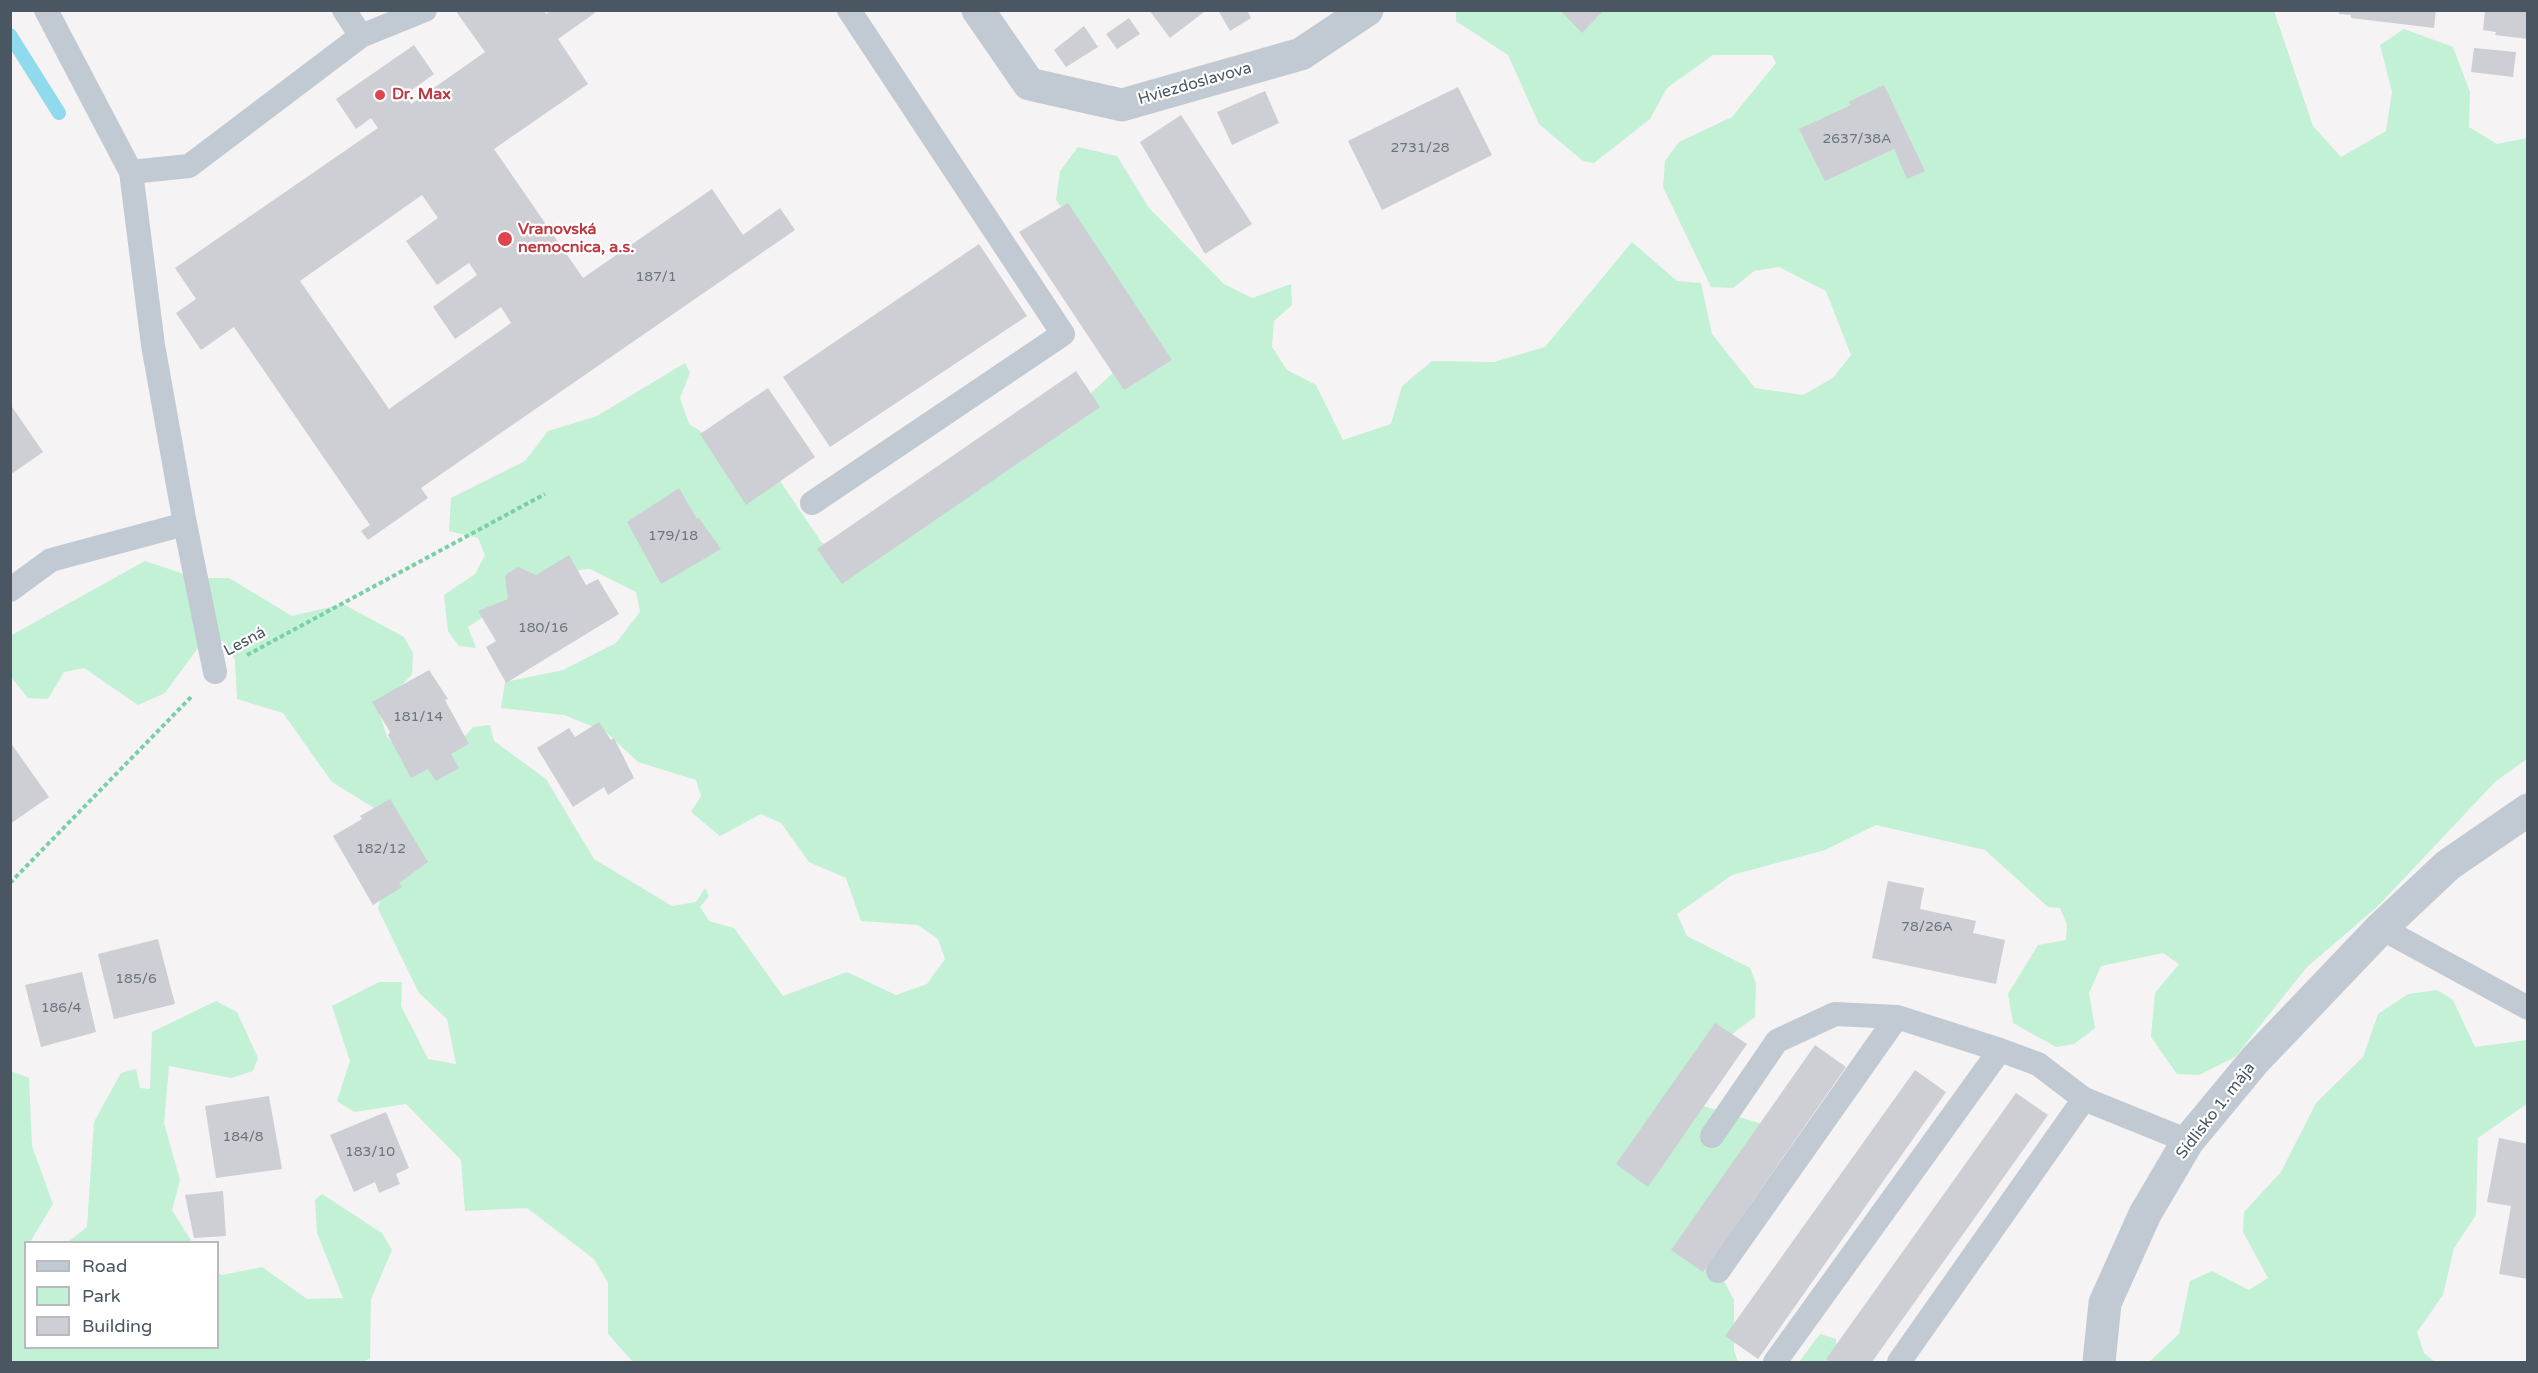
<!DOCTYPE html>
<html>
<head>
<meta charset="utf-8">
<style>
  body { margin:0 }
  #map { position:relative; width:2538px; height:1373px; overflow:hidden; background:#f5f3f3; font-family:"Varela Round",sans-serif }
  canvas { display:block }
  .frame { position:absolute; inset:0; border:12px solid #4a5661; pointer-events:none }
  .legend { position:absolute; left:24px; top:1241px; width:195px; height:108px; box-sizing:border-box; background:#fff; border:2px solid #b7bbc0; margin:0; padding:8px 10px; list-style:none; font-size:18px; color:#4a5661 }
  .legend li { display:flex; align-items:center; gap:12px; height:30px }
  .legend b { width:30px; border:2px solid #b7bbc0 }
</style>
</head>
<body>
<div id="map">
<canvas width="2538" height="1373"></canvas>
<div class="frame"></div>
<ul class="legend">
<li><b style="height:8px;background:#c1cad2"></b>Road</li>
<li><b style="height:16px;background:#c3f1d5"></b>Park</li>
<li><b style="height:16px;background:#cdcfd5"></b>Building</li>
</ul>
</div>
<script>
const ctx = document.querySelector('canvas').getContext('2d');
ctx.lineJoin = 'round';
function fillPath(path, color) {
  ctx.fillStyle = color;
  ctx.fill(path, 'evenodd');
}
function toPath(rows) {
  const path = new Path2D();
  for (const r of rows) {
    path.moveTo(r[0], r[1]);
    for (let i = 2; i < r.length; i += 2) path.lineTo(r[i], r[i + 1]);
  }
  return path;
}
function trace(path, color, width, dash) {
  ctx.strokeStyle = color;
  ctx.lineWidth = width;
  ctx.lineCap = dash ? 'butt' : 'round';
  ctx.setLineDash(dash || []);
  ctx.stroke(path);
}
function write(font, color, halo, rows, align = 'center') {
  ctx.font = font + ' "Varela Round",sans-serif';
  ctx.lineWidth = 4.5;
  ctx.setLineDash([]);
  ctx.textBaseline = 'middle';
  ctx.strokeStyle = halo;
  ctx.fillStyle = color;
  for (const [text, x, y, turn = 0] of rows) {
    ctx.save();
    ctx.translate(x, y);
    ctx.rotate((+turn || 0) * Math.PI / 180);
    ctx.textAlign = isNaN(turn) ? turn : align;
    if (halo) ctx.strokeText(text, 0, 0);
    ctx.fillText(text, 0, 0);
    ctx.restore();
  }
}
const green = toPath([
  [1456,11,2274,11,2313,126,2341,157,2386,131,2392,92,2380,45,2404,29,2453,47,2470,92,2469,127,2497,144,2527,138,2527,759,2496,781,2377,907,2307,967,2235,1057,2199,1075,2177,1074,2151,1037,2155,993,2179,964,2163,953,2101,966,2089,993,2095,1028,2074,1044,2056,1047,2013,1023,2008,994,2038,945,2066,940,2067,925,2060,908,2048,907,1985,850,1876,825,1825,850,1732,875,1677,914,1687,936,1750,968,1756,983,1755,1017,1697,1060,1703,1106,1762,1124,1698,1232,1734,1300,1734,1350,1738,1362,633,1362,608,1334,608,1283,594,1259,527,1208,465,1211,461,1160,406,1104,354,1112,337,1101,350,1061,332,1006,379,982,402,982,401,1006,428,1059,456,1064,447,1019,419,993,378,909,400,824,332,782,283,713,237,699,235,660,223,641,203,641,165,693,138,705,84,668,64,672,48,699,28,698,11,677,10,636,145,561,196,578,229,578,292,616,343,604,404,637,413,653,412,674,379,711,387,737,419,768,443,761,473,727,490,725,494,741,546,779,594,859,672,906,696,902,705,888,709,896,700,907,709,921,734,928,783,996,847,972,896,995,927,984,945,959,938,939,918,925,861,921,846,878,809,862,781,823,761,814,720,836,691,812,701,796,696,780,638,762,606,732,564,715,501,708,505,682,563,670,616,643,640,612,636,592,590,569,550,573,468,627,476,648,459,646,448,631,444,595,475,574,485,555,478,538,449,531,451,498,525,461,548,431,597,416,685,363,690,373,680,398,689,424,780,481,822,543,847,550,1066,416,1139,349,1139,320,1056,200,1060,171,1078,147,1117,156,1149,208,1224,284,1252,298,1291,284,1292,305,1274,321,1272,347,1287,370,1316,385,1343,440,1391,424,1402,386,1432,361,1494,362,1545,347,1632,242,1677,281,1701,283,1712,334,1755,388,1803,395,1833,378,1851,355,1826,291,1779,267,1754,271,1733,288,1711,287,1663,187,1665,161,1679,142,1732,117,1776,63,1772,55,1713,55,1667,88,1650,119,1594,163,1583,161,1539,124,1508,55,1456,21],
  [2437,990,2453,1000,2475,1047,2527,1040,2528,1103,2478,1138,2476,1215,2454,1248,2443,1295,2417,1332,2424,1353,2435,1362,2149,1362,2179,1334,2190,1281,2212,1271,2249,1290,2268,1278,2243,1232,2244,1212,2281,1172,2316,1103,2363,1057,2378,1014,2408,994],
  [216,1001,237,1012,258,1058,253,1071,231,1078,169,1066,164,1123,180,1180,172,1210,192,1242,68,1242,87,1227,94,1122,121,1073,136,1069,140,1088,150,1089,152,1032],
  [11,1071,29,1078,32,1146,53,1204,30,1242,26,1242,26,1348,218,1348,218,1273,222,1275,262,1267,307,1299,343,1298,317,1233,315,1200,322,1194,382,1233,392,1250,371,1299,370,1359,361,1362,11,1362],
  [1820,1334,1836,1339,1837,1362,1799,1362]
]);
const stream = toPath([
  [10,35,59,113]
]);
const building = toPath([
  [455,10,544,10,546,14,552,10,593,10,595,13,558,39,588,84,494,149,583,278,712,189,743,235,780,208,795,230,421,488,428,498,368,540,361,531,370,525,234,327,201,350,176,313,196,299,175,268,378,128,371,118,356,129,336,99,414,45,434,74,405,95,411,104,485,52],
  [422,195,438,218,406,241,437,285,469,263,477,275,433,307,455,339,501,307,511,323,389,409,300,281],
  [1149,10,1203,10,1204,12,1170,38],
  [1218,10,1247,10,1251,18,1230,31],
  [1560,10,1604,10,1582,33],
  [2339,10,2436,10,2434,28,2351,18,2351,15,2339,14],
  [2485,10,2528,10,2528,39,2495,35,2496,32,2483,30],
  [1129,18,1140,34,1117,49,1106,34],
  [1084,26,1098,47,1066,67,1054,50],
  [2474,48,2516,52,2513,77,2471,72],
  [1884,85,1925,171,1907,179,1894,149,1825,181,1799,129,1851,105,1848,102],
  [1458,87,1492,155,1382,210,1348,141],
  [1265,91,1279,123,1232,145,1217,112],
  [1181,115,1252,224,1205,254,1140,142],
  [1068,203,1172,360,1124,390,1019,232],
  [979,244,1027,316,830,447,783,377],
  [1076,371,1100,407,842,584,817,549],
  [768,388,815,457,746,505,700,434],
  [10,404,43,452,10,475],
  [679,488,697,519,699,518,721,549,661,584,627,522],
  [569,555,586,585,598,579,619,614,506,683,486,647,496,641,478,611,508,599,505,577,508,573,518,567,536,575],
  [429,670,448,699,445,700,469,744,451,754,459,768,436,781,428,769,411,778,388,735,390,732,372,702],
  [599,722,611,740,614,738,634,778,608,795,604,787,573,807,537,748,569,728,575,737],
  [10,742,49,797,10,824],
  [390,799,428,862,399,883,402,887,373,905,333,836,362,819,360,816],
  [1888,881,1924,888,1920,909,1976,921,1973,933,2005,940,1996,984,1872,958],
  [158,939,175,1004,114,1019,98,954],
  [82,972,96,1032,41,1047,25,985],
  [1715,1023,1747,1044,1648,1187,1616,1164],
  [1815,1045,1846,1067,1703,1272,1671,1250],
  [1915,1070,1946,1092,1758,1359,1725,1336],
  [2016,1093,2048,1115,1872,1362,1831,1362,1826,1359],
  [269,1096,282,1169,216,1178,205,1106],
  [386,1112,409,1168,396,1174,400,1184,379,1193,375,1182,354,1192,330,1135],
  [2499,1138,2528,1144,2528,1279,2499,1274,2511,1206,2487,1202],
  [223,1191,226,1236,194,1238,185,1195]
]);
const path = toPath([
  [247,655,545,494],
  [10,883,191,697]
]);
const lane = toPath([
  [46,10,131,172,153,345,185,524,215,672],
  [361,36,425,10],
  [131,172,189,166,361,36,344,10],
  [812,503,1063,334,849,10],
  [10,590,51,560,185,524],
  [2381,928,2528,1008],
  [1712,1136,1777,1041,1835,1014,1897,1017,2000,1050,2038,1064,2084,1099,2188,1141],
  [1718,1271,1897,1017],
  [1775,1362,2000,1050],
  [1899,1362,2084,1099]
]);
const street = toPath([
  [978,10,1029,84,1122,105,1301,54,1367,10],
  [2099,1362,2105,1303,2145,1214,2188,1141,2255,1060,2381,928,2448,865,2528,810]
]);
const markers = [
  [380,95,6,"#e0444e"],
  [505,239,8,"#e0444e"]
];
const numberNames = [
  ["2637/38A",1857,139],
  ["2731/28",1420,148],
  ["187/1",656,277],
  ["179/18",673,536],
  ["180/16",543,628],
  ["181/14",418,717],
  ["182/12",381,849],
  ["78/26A",1927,927],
  ["185/6",136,979],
  ["186/4",61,1008],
  ["184/8",243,1137],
  ["183/10",370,1152]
];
const streetNames = [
  ["Hviezdoslavova",1195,84,-16],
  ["Lesná",245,642,-28],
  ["Sídlisko 1. mája",2216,1111,-52]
];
const healthNames = [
  ["Dr. Max",392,95],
  ["Vranovská",518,230],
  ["nemocnica, a.s.",518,248]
];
fillPath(green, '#c3f1d5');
trace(stream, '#90daee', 14);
fillPath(building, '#cdcfd5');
trace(path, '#7ad0a6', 4, [4.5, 3]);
trace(lane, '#c1cad2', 24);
trace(street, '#c1cad2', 33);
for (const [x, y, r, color] of markers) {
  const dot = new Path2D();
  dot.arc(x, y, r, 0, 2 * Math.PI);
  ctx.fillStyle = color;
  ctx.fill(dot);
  trace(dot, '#fff', 2);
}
write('14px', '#6b747e', null, numberNames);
write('16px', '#4a5661', '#fff', streetNames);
write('bold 16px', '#be3a42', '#fff', healthNames, 'left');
</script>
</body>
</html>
